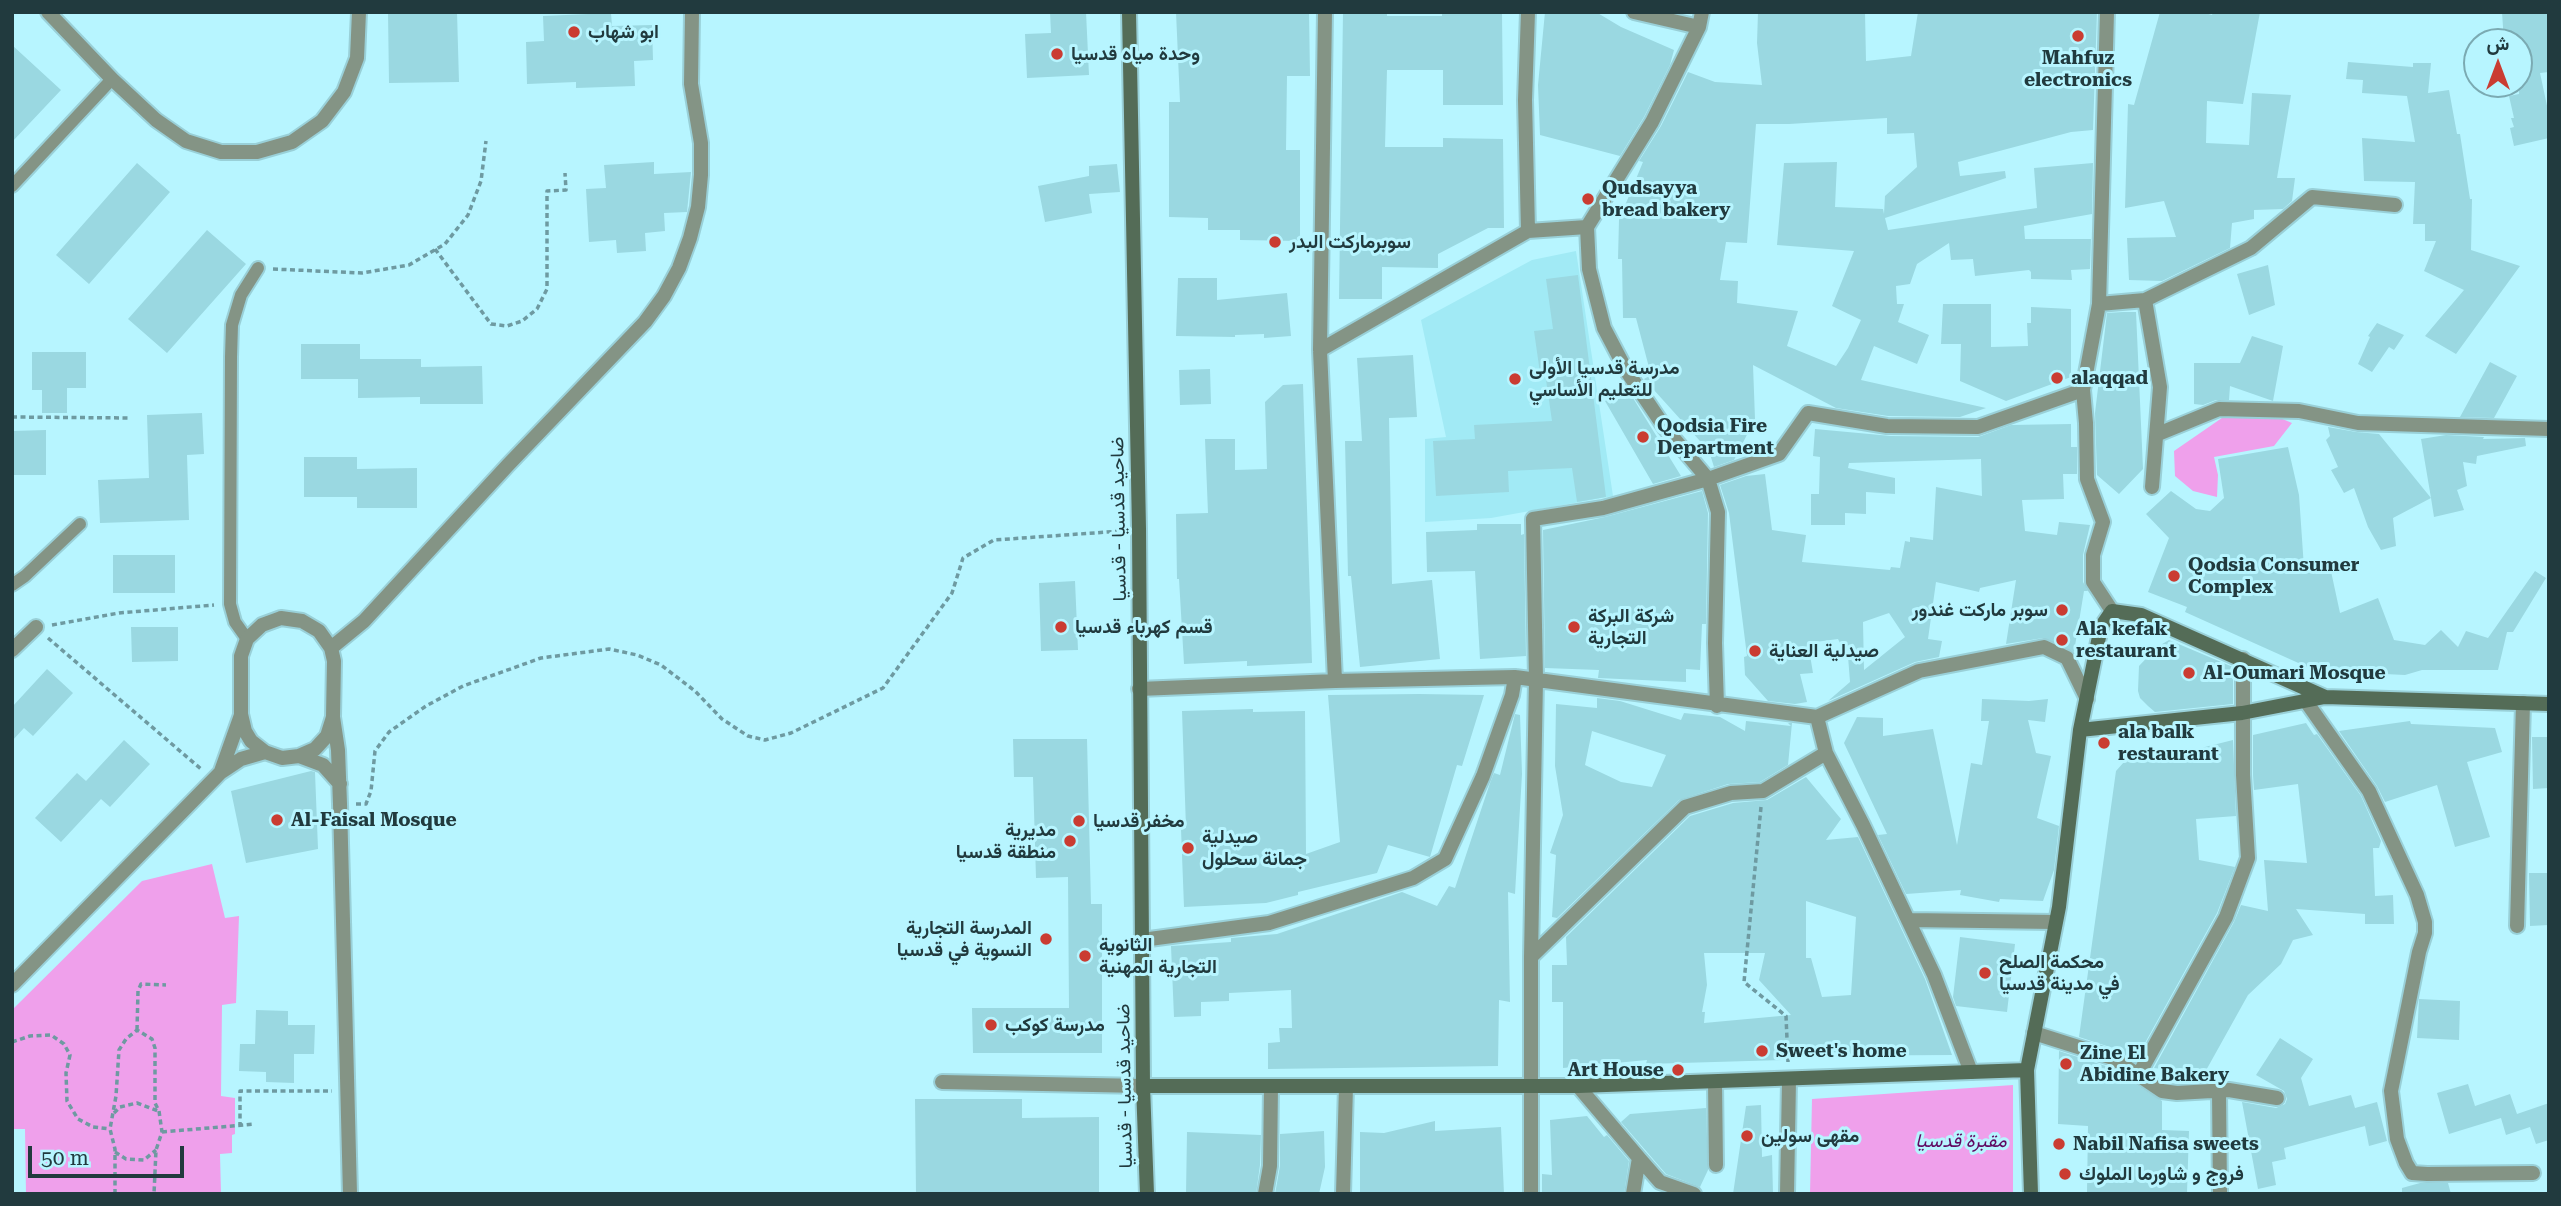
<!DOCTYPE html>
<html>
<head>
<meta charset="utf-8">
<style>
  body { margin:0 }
  #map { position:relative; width:2561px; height:1206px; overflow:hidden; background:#b7f5ff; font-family:"Roboto Serif",Vazirmatn,serif }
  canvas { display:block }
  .frame { position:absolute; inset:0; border:14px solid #213a3e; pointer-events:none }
  .north { position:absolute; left:2463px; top:28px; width:70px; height:70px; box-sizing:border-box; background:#b7f5ff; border:2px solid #7baab2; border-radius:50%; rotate:0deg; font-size:19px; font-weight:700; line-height:28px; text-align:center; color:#213a3e }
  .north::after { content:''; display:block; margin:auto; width:24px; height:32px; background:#ca3c32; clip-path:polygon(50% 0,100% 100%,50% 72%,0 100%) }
  .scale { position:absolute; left:28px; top:1146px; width:156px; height:32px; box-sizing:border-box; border:4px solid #213a3e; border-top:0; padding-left:9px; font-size:21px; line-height:24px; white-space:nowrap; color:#213a3e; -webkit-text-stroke:5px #b7f5ff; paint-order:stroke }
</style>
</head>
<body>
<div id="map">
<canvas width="2561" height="1206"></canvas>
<div class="frame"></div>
<div class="north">ش</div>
<div class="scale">50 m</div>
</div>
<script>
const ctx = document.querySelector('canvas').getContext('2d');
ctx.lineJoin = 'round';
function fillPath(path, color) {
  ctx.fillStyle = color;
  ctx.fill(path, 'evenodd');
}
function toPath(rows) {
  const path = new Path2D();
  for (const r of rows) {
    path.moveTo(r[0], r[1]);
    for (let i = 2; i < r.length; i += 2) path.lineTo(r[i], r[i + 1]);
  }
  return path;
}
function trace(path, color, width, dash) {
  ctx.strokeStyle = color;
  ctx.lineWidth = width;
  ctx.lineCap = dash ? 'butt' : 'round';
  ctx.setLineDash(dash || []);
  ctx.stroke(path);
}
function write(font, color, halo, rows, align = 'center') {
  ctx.font = font + ' "Roboto Serif",Vazirmatn,serif';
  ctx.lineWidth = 6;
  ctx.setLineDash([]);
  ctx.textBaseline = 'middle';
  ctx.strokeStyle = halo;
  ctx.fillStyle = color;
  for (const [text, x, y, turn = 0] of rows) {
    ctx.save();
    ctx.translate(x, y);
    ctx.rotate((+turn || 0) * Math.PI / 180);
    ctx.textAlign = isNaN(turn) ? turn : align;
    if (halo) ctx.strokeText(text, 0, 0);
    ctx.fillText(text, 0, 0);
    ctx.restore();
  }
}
const built = toPath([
  [1576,251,1613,496,1491,518,1425,522,1425,439,1446,437,1421,320,1532,260]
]);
const green = toPath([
  [2232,411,2273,415,2292,423,2274,446,2214,457,2218,475,2217,497,2193,491,2175,476,2174,451],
  [212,864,225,918,239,916,236,1003,222,1005,221,1096,235,1098,235,1134,232,1135,232,1153,220,1154,221,1194,26,1194,25,1129,12,1129,12,1010,142,881],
  [2013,1085,2013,1194,1810,1194,1812,1099]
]);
const building = toPath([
  [388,12,457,12,459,82,389,83],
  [1050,12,1086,12,1089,75,1027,78,1025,34,1051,33],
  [1176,12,1309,12,1310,76,1287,76,1286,150,1300,150,1300,241,1240,240,1240,230,1208,230,1208,218,1169,217,1169,102,1180,102],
  [1343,12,1387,12,1387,16,1442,16,1442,12,1502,13,1503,105,1443,105,1443,70,1387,70,1385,147,1443,147,1443,138,1503,139,1504,228,1488,228,1438,254,1438,268,1382,267,1382,299,1339,299],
  [1545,12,1596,12,1621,27,1674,50,1670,65,1644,117,1620,156,1540,135,1538,85],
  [1758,12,1865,12,1866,61,1911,56,1918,12,2097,12,2093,130,2071,132,1958,162,1960,176,2005,171,2006,178,1885,218,1888,230,2037,208,2034,168,2093,163,2092,214,2024,226,2025,239,2091,239,2090,269,2071,270,2072,280,2031,279,2031,272,2029,270,1975,276,1973,259,1951,260,1949,243,1917,264,1910,284,1896,286,1897,304,1904,304,1898,322,1929,335,1917,364,1874,346,1861,380,1986,408,1960,417,1888,416,1836,408,1753,365,1755,419,1734,460,1714,467,1709,451,1644,379,1651,375,1636,318,1623,318,1622,259,1618,259,1619,220,1643,162,1639,161,1661,126,1688,72,1715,82,1762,85,1757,43],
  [1887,118,1887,134,1914,133,1917,167,1885,196,1884,214,1883,209,1835,207,1837,162,1784,163,1777,245,1854,251,1832,306,1861,320,1848,348,1836,366,1787,346,1798,311,1737,303,1738,281,1720,280,1726,242,1747,243,1756,124,1789,124],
  [2160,12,2201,12,2212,15,2213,12,2260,12,2243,104,2207,101,2206,143,2249,145,2252,93,2291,95,2277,178,2295,178,2292,201,2283,209,2254,210,2254,219,2232,223,2230,248,2162,281,2129,280,2127,238,2176,237,2164,201,2125,208,2128,104,2134,105],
  [2502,12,2549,12,2549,72,2540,73,2549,115,2549,138,2514,146,2510,128,2514,127,2511,118,2514,118,2509,96,2519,94,2519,42,2504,42],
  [611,13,612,26,652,25,653,60,634,61,635,86,576,88,576,82,527,84,526,42,544,41,543,16],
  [12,45,61,90,12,142],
  [2348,62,2413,67,2413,63,2431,63,2428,93,2449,90,2457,134,2460,134,2470,199,2472,199,2471,250,2520,266,2456,354,2425,336,2464,290,2424,271,2436,241,2425,241,2425,224,2413,224,2415,182,2364,181,2362,138,2415,142,2407,96,2362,93,2363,80,2346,79],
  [654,162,654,174,691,172,687,212,664,213,665,231,645,233,646,251,617,253,616,240,589,242,586,189,606,188,604,165],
  [137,163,170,192,89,284,56,255],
  [1117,164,1120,192,1089,194,1092,213,1045,222,1038,186,1089,176,1089,166],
  [207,230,246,264,167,353,128,319],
  [2268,265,2275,305,2249,315,2237,274],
  [1578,275,1606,497,1577,502,1572,468,1508,471,1509,492,1436,496,1433,441,1475,439,1474,425,1552,421,1545,373,1540,373,1534,331,1553,329,1546,279],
  [1178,278,1217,278,1217,300,1287,293,1291,336,1264,338,1264,334,1235,335,1235,337,1176,336],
  [1943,304,1991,304,1991,347,2028,346,2027,323,2031,323,2031,307,2071,309,2071,377,2006,401,1960,381,1961,344,1941,344],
  [2123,312,2136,312,2143,469,2119,494,2097,475,2095,413,2107,313],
  [2377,323,2404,335,2394,350,2389,347,2372,372,2358,364,2370,337,2368,336],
  [2252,336,2283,346,2273,401,2230,386,2229,400,2216,400,2203,405,2194,404,2194,363,2240,363],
  [301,344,360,344,360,359,421,359,421,367,482,366,483,404,420,404,420,397,358,398,358,379,301,379],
  [32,352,86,352,86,388,67,388,67,413,42,413,42,390,32,390],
  [1413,355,1417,417,1389,418,1392,584,1432,580,1440,659,1360,667,1351,576,1348,576,1345,441,1362,441,1357,358],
  [2490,362,2517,376,2494,418,2460,417],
  [1210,369,1211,404,1180,405,1179,370],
  [1303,384,1312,663,1247,666,1247,661,1184,664,1179,579,1177,579,1176,514,1208,513,1205,439,1235,439,1235,470,1267,469,1265,402,1283,385],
  [1627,389,1633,398,1681,476,1653,484,1605,401],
  [202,413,204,454,187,455,189,520,100,523,98,480,149,478,147,415],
  [2071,424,2071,447,2077,447,2077,474,2063,474,2064,499,2022,500,2025,531,2057,535,2059,522,2090,525,2083,555,2083,582,2088,591,2084,591,2074,652,2043,638,2006,644,2016,580,1980,588,1979,592,1936,582,1928,639,1942,641,1939,657,1915,662,1828,701,1850,682,1847,643,1840,643,1838,639,1808,643,1813,673,1800,674,1807,702,1795,704,1768,701,1745,675,1744,657,1747,656,1729,513,1720,485,1746,476,1765,474,1772,530,1806,535,1802,562,1890,570,1891,567,1900,568,1905,541,1910,542,1910,537,1933,540,1936,487,1982,496,1981,459,1849,463,1848,468,1895,478,1895,494,1866,492,1866,514,1845,513,1845,525,1811,525,1811,494,1819,494,1820,457,1813,456,1815,429,1891,436,1978,437,2011,425],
  [1889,613,1905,637,1864,670,1863,622],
  [2328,427,2356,432,2379,434,2431,498,2421,439,2446,435,2484,437,2483,439,2525,438,2526,446,2477,456,2476,464,2463,462,2467,486,2457,490,2464,510,2434,517,2431,498,2393,518,2396,546,2381,550,2368,527,2354,488,2344,493,2331,470,2338,467,2326,440,2330,436],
  [46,430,46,475,12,475,12,431],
  [2288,447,2299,495,2304,568,2329,562,2340,613,2378,598,2394,640,2425,645,2441,630,2458,647,2466,631,2488,638,2535,571,2546,578,2513,632,2507,632,2498,670,2422,670,2405,675,2364,673,2334,679,2185,612,2187,607,2148,592,2169,538,2146,514,2171,491,2196,509,2210,511,2224,498,2218,459],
  [304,457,357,457,357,469,417,468,417,508,357,508,357,497,304,497],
  [1702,491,1708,513,1706,624,1702,624,1700,670,1686,669,1686,682,1598,678,1599,670,1545,668,1543,530,1605,517],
  [1477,524,1521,524,1521,535,1524,534,1526,656,1480,659,1475,571,1427,572,1426,532,1477,530],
  [113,555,175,555,175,593,113,593],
  [1075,581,1078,650,1041,651,1039,583],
  [131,627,178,627,178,661,132,662],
  [2169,640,2233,667,2233,704,2155,712,2148,706,2140,698,2138,691,2139,666,2157,647],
  [47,669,73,693,33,736,24,728,12,741,12,707],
  [1419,694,1484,695,1462,766,1457,765,1430,857,1388,845,1377,873,1298,892,1298,895,1266,903,1184,907,1181,829,1186,828,1182,711,1253,709,1253,712,1305,711,1306,854,1340,842,1328,695],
  [1597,698,1620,701,1681,720,1684,713,1720,717,1745,731,1746,721,1791,726,1788,723,1792,723,1788,765,1760,782,1728,784,1679,800,1557,918,1552,917,1556,855,1550,853,1563,815,1555,766,1556,704,1597,708],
  [1592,731,1666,755,1652,787,1621,782,1585,765],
  [1982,699,2029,701,2048,699,2045,722,2028,720,2036,753,2051,756,2037,818,2059,826,2054,870,2043,901,2000,899,1999,902,1960,895,1961,890,1906,894,1878,835,1887,834,1844,743,1857,717,1883,718,1883,736,1933,729,1957,845,1971,763,1982,765,1989,721,1981,721],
  [1515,714,1520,715,1522,774,1515,894,1508,892,1510,1002,1499,1000,1498,1066,1268,1069,1268,1043,1280,1042,1279,1028,1292,1028,1291,990,1229,993,1229,1001,1201,1002,1201,1016,1174,1017,1171,946,1231,942,1231,938,1277,934,1402,892,1437,906,1449,886,1455,888,1490,783,1494,773,1500,775],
  [2410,721,2411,724,2495,728,2502,752,2467,762,2490,837,2455,847,2437,785,2385,802,2377,786,2339,731],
  [2306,723,2314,735,2317,734,2361,796,2381,841,2379,848,2373,848,2375,896,2393,895,2394,924,2365,924,2365,914,2296,909,2313,935,2293,940,2281,964,2248,995,2204,1074,2154,1068,2234,922,2241,905,2268,911,2264,860,2307,863,2298,784,2254,790,2253,775,2253,735],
  [2532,737,2549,737,2549,788,2533,789],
  [1013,739,1087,739,1091,904,1102,904,1102,1053,973,1053,972,1008,1069,1008,1068,877,1036,878,1033,777,1014,777],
  [124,740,150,764,110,807,101,799,61,842,35,818,77,773,86,781],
  [2233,740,2236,816,2196,819,2199,860,2235,867,2217,913,2135,1061,2116,1049,2079,1037,2116,771,2124,762,2133,758,2201,753,2201,748],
  [311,771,315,772,318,849,246,863,231,791],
  [1806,777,1841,819,1826,840,1858,837,1925,979,1952,1055,1783,1056,1783,1060,1646,1064,1647,1060,1563,1068,1563,1002,1552,1002,1552,965,1567,965,1566,937,1690,816,1733,803,1767,800],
  [1806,901,1856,917,1851,995,1822,997,1811,958,1806,958],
  [1704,953,1765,953,1759,980,1791,1015,1704,1023,1705,1012,1702,1012,1707,985],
  [2529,873,2549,873,2549,925,2530,926],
  [1960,937,2015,944,2007,1012,1956,1006,1953,997],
  [2419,999,2460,1001,2459,1040,2417,1038],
  [256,1010,288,1011,288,1025,315,1025,314,1054,294,1054,294,1083,266,1082,266,1072,239,1071,240,1044,255,1044],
  [2280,1038,2313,1059,2301,1078,2309,1106,2351,1095,2355,1108,2377,1102,2387,1141,2369,1146,2365,1126,2284,1148,2286,1159,2272,1162,2276,1185,2258,1189,2242,1102,2276,1108,2285,1104,2287,1099,2284,1091,2256,1075],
  [2059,1051,2109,1067,2162,1101,2162,1130,2189,1131,2187,1193,2087,1192,2088,1126,2058,1124],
  [2468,1084,2475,1106,2510,1094,2517,1114,2549,1103,2549,1140,2536,1144,2530,1127,2506,1135,2501,1118,2449,1134,2437,1093],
  [915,1099,1022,1099,1022,1118,1099,1117,1099,1194,916,1194],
  [1761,1105,1762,1157,1772,1155,1773,1194,1733,1194,1746,1106],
  [1706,1108,1708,1170,1700,1187,1666,1174,1621,1122,1630,1114],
  [1587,1116,1604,1137,1607,1135,1629,1161,1624,1194,1542,1194,1542,1174,1552,1175,1550,1120],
  [1435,1121,1435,1131,1501,1127,1504,1194,1360,1194,1360,1132,1384,1133],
  [1324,1131,1325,1167,1319,1194,1275,1194,1280,1166,1280,1134],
  [1187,1132,1261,1135,1260,1165,1256,1194,1186,1194],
  [2420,1183,2448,1183,2451,1194,2402,1194,2402,1188]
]);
const path = toPath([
  [435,249,491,324,507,326,522,321,537,309,547,289,547,191,566,190,565,173],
  [273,269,362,273,409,265,445,244,468,215,481,181,486,141],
  [12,417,129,418],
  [52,625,119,613,214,605],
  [48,638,201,769],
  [356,804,366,804,371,791,375,751,389,732,426,706,463,686,541,658,609,649,637,655,661,665,695,691,722,719,748,736,765,740,791,733,883,688,952,593,963,558,994,540,1122,531],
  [1761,807,1744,982,1786,1016,1788,1062],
  [137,1030,138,991,141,984,166,985],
  [12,1042,30,1036,51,1035,64,1044,70,1055,66,1073,67,1101,78,1119,93,1127,110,1129],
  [114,1113,120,1107,137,1103,158,1111],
  [240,1127,240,1091,332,1091],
  [162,1132,255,1124],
  [115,1152,126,1159,144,1160,156,1150],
  [115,1194,115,1149,110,1129,116,1096,119,1050,126,1039,137,1030,152,1039,155,1048,155,1103,159,1111,162,1132,156,1150,154,1194]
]);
const lane = toPath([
  [12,186,112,79],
  [12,585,25,576,80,524],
  [247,639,235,622,230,604,231,357,232,325,241,295,258,268]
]);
const street = toPath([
  [48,12,112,79,156,120,186,141,221,152,257,152,292,142,322,121,344,92,357,58,359,12],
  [1325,12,1320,350,1335,681],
  [1528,12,1525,100,1528,231],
  [1634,12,1699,27],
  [1702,12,1699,27,1652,122,1587,227,1589,269,1604,328,1626,370,1665,428,1708,479,1718,512,1715,643,1717,706],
  [2107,12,2099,304,2083,390,2086,423,2087,479,2103,522,2093,555,2093,582,2112,611],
  [2145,300,2160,387,2152,487],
  [2099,304,2145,300,2251,248,2312,197,2395,205],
  [1320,350,1528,231,1587,227],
  [2158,434,2219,409,2299,411,2358,423,2549,429],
  [281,618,302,621,319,631,331,648,334,661,333,717,327,736,315,749,299,756,282,758,265,752,251,741,245,731,241,714,241,656,247,639,262,625,281,618],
  [331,648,364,621,508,465,645,322,664,296,679,268,690,238,698,207,701,175,701,143,691,84,692,12],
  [12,650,36,627],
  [1139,689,1335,681,1515,677,1817,717,1919,671,2044,647,2067,658,2087,699],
  [2305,700,2369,791,2417,895,2425,922,2425,933,2419,952,2391,1091,2397,1139,2406,1163,2412,1173,2427,1174,2533,1173],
  [333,717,338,750,340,804,350,1194],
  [1817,717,1826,753,1863,825,1934,975,1971,1072],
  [299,756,323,765,340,784],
  [221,771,241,715],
  [1908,920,2055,922],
  [2517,926,2523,703],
  [1142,940,1269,923,1413,878,1445,859,1483,776,1512,695,1515,677],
  [1531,957,1685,807,1731,793,1763,791,1826,753],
  [12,985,220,773,241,759,265,752],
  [2034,1033,2113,1058,2162,1091,2177,1093,2229,1090,2277,1098],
  [2139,1074,2226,917,2248,858,2243,775,2243,659],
  [942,1082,1143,1086],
  [1715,1082,1716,1165],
  [1578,1086,1639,1158,1633,1194],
  [2219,1092,2220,1194],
  [1639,1158,1660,1182,1694,1194],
  [1265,1194,1270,1166,1271,1086],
  [1343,1194,1346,1086],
  [1531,1194,1531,957,1536,679,1533,519,1603,508,1708,479,1779,454,1808,413,1887,426,1978,427,2083,390],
  [1787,1194,1789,1080]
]);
const secondary = toPath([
  [1129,12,1139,529,1143,1086,1147,1194],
  [2080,730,2242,713,2325,697,2549,704],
  [1143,1086,1578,1086,2027,1070],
  [2031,1194,2027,1070,2059,907,2080,730,2101,627,2112,611,2141,615,2325,697]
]);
const markers = [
  [574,32,7,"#ca3c32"],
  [2078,36,7,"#ca3c32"],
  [1057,54,7,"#ca3c32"],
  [1588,199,7,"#ca3c32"],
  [1275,242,7,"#ca3c32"],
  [2057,378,7,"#ca3c32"],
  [1515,379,7,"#ca3c32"],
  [1643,437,7,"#ca3c32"],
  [2174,576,7,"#ca3c32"],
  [2062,610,7,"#ca3c32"],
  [1061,627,7,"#ca3c32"],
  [1574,627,7,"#ca3c32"],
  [2062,640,7,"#ca3c32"],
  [1755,651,7,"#ca3c32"],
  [2189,673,7,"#ca3c32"],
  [2104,743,7,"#ca3c32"],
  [277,820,7,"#ca3c32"],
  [1079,821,7,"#ca3c32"],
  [1070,841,7,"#ca3c32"],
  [1188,848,7,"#ca3c32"],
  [1046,939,7,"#ca3c32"],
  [1085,956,7,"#ca3c32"],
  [1985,973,7,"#ca3c32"],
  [991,1025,7,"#ca3c32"],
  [1762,1051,7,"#ca3c32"],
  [2066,1064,7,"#ca3c32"],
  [1678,1070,7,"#ca3c32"],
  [1747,1136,7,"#ca3c32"],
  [2059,1144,7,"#ca3c32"],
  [2065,1174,7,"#ca3c32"]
];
const poiNames = [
  ["ابو شهاب",588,32],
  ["وحدة مياه قدسيا",1071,54],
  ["Mahfuz",2078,58,"center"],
  ["electronics",2078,80,"center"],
  ["Qudsayya",1602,188],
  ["bread bakery",1602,210],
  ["سوبرماركت البدر",1289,242],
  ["مدرسة قدسيا الأولى",1529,368],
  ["للتعليم الأساسي",1529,390],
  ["alaqqad",2071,378],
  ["Qodsia Fire",1657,426],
  ["Department",1657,448],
  ["Qodsia Consumer",2188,565],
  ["Complex",2188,587],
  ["سوبر ماركت غندور",2048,610,"right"],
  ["شركة البركة",1588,616],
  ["التجارية",1588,638],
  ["قسم كهرباء قدسيا",1075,627],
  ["Ala kefak",2076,629],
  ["restaurant",2076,651],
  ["صيدلية العناية",1769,651],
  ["Al-Oumari Mosque",2203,673],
  ["ala balk",2118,732],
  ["restaurant",2118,754],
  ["Al-Faisal Mosque",291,820],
  ["مخفر قدسيا",1093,821],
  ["مديرية",1056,830,"right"],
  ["منطقة قدسيا",1056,852,"right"],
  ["صيدلية",1202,837],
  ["جمانة سحلول",1202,859],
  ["المدرسة التجارية",1032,928,"right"],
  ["النسوية في قدسيا",1032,950,"right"],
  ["الثانوية",1099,945],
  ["التجارية المهنية",1099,967],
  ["محكمة الصلح",1999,962],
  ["في مدينة قدسيا",1999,984],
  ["مدرسة كوكب",1005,1025],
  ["Sweet's home",1776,1051],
  ["Zine El",2080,1053],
  ["Abidine Bakery",2080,1075],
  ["Art House",1664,1070,"right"],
  ["مقهى سولين",1761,1136],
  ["Nabil Nafisa sweets",2073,1144],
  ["فروج و شاورما الملوك",2079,1174]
];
const streetNames = [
  ["ضاحيد قدسيا - قدسيا",1119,519,-91],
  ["ضاحيد قدسيا - قدسيا",1125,1086,-91]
];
const parkNames = [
  ["مقبرة قدسيا",1961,1141]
];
fillPath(built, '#a1eaf5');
fillPath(green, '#efa0eb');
fillPath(building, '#9ad8e1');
trace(lane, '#99d0d8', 16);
trace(street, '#99d0d8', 18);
trace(secondary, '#99d0d8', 18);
trace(path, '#6e9aa1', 3.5, [5, 3.5]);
trace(lane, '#849485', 12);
trace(street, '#849485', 14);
trace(secondary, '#546c57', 14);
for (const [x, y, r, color] of markers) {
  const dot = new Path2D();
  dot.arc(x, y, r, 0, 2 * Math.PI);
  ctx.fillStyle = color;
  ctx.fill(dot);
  trace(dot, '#b7f5ff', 2.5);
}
write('bold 19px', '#213a3e', '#b7f5ff', poiNames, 'left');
write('19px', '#213a3e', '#b7f5ff', streetNames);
write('italic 19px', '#600861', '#b7f5ff', parkNames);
</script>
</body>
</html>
